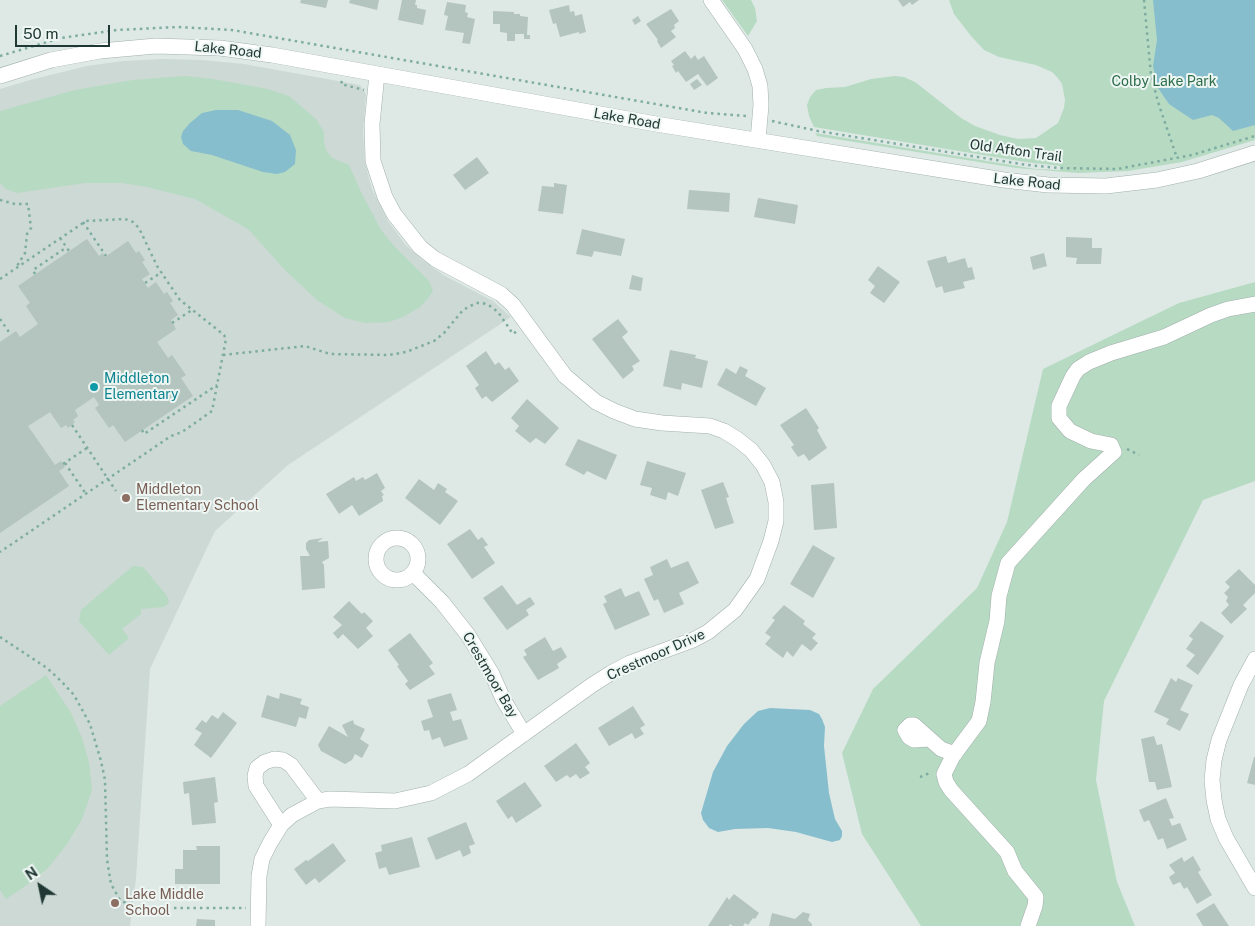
<!DOCTYPE html>
<html>
<head>
<meta charset="utf-8">
<style>
  body { margin:0 }
  #map { position:relative; width:1255px; height:926px; overflow:hidden; background:#dee9e5; font-family:"Public Sans",sans-serif }
  canvas { display:block }
  .north { position:absolute; left:15px; top:861px; width:50px; height:50px; -webkit-text-stroke:4px #eef6f3; paint-order:stroke; rotate:326deg; font-size:14px; font-weight:700; line-height:20px; text-align:center; color:#203833 }
  .north::after { content:''; display:block; margin:auto; width:18px; height:22px; background:#203833; clip-path:polygon(50% 0,100% 100%,50% 72%,0 100%) }
  .scale { position:absolute; left:15px; top:25px; width:95px; height:22px; box-sizing:border-box; border:2px solid #203833; border-top:0; padding-left:6px; font-size:15px; line-height:18px; white-space:nowrap; color:#203833; -webkit-text-stroke:4px #eef6f3; paint-order:stroke }
</style>
</head>
<body>
<div id="map">
<canvas width="1255" height="926"></canvas>
<div class="north">N</div>
<div class="scale">50 m</div>
</div>
<script>
const ctx = document.querySelector('canvas').getContext('2d');
ctx.lineJoin = 'round';
function fillPath(path, color) {
  ctx.fillStyle = color;
  ctx.fill(path, 'evenodd');
}
function toPath(rows) {
  const path = new Path2D();
  for (const r of rows) {
    if (r.length === 3) {
      path.moveTo(r[0] + r[2], r[1]);
      path.arc(r[0], r[1], r[2], 0, 2 * Math.PI);
      continue;
    }
    path.moveTo(r[0], r[1]);
    for (let i = 2; i < r.length; i += 2) path.lineTo(r[i], r[i + 1]);
  }
  return path;
}
function trace(path, color, width, dash) {
  ctx.strokeStyle = color;
  ctx.lineWidth = width;
  ctx.lineCap = dash ? 'butt' : 'round';
  ctx.setLineDash(dash || []);
  ctx.stroke(path);
}
function write(font, color, halo, rows, align = 'center') {
  ctx.font = font + ' "Public Sans",sans-serif';
  ctx.lineWidth = 4;
  ctx.setLineDash([]);
  ctx.textBaseline = 'middle';
  ctx.strokeStyle = halo;
  ctx.fillStyle = color;
  for (const [text, x, y, turn = 0] of rows) {
    ctx.save();
    ctx.translate(x, y);
    ctx.rotate((+turn || 0) * Math.PI / 180);
    ctx.textAlign = isNaN(turn) ? turn : align;
    if (halo) ctx.strokeText(text, 0, 0);
    ctx.fillText(text, 0, 0);
    ctx.restore();
  }
}
const built = toPath([
  [163,59,202,60,244,64,360,85,366,94,363,133,365,163,372,189,388,221,405,244,421,259,445,276,493,301,511,317,288,465,215,531,150,669,136,878,130,926,0,926,0,89,30,80,87,66,123,61]
]);
const green = toPath([
  [722,0,751,0,755,8,757,21,748,36],
  [949,0,1255,0,1255,140,1182,162,1128,171,1078,173,1016,168,817,136,815,133,1036,169,1060,170,1060,166,1025,162,814,127,809,116,807,105,810,97,816,90,826,88,845,87,871,79,895,76,904,77,915,82,961,118,975,126,1000,135,1018,139,1036,138,1058,123,1064,108,1065,100,1062,84,1057,77,1052,72,1036,65,999,57,984,50,971,36,954,14],
  [185,76,213,79,268,89,289,96,316,119,324,132,324,142,326,150,332,158,349,165,361,192,381,230,394,246,429,281,433,291,429,297,420,307,403,317,389,322,365,323,345,318,317,300,285,270,248,229,195,199,147,187,122,183,85,183,17,193,6,189,0,183,0,111,75,90,133,80],
  [1255,282,1255,481,1203,500,1104,701,1096,780,1117,882,1135,926,921,926,862,834,842,753,873,689,977,588,1007,522,1043,369,1179,303],
  [133,566,143,567,167,596,169,603,164,607,141,609,141,614,122,629,129,638,109,655,79,621,81,610],
  [46,675,71,713,82,738,89,763,92,790,82,819,67,844,49,867,31,882,6,899,0,890,0,706]
]);
const water = toPath([
  [1153,0,1255,0,1255,125,1233,131,1219,118,1212,115,1193,120,1169,104,1158,88,1153,66,1157,40],
  [216,110,238,110,272,121,290,135,296,150,295,164,285,172,277,174,263,172,212,155,191,151,183,144,181,137,183,131,190,123,202,113],
  [770,708,810,710,819,714,822,719,825,727,824,746,829,793,835,819,842,831,842,836,840,840,832,842,796,832,768,828,735,829,718,832,709,828,703,820,701,813,713,772,727,746,744,724,758,711]
]);
const building = toPath([
  [301,0,328,0,326,8,300,3],
  [350,0,379,0,377,10,349,3],
  [402,0,416,0,415,5,417,5,417,8,426,10,423,25,398,20],
  [898,0,919,0,912,5,910,2,903,7],
  [447,2,466,5,465,12,468,13,467,17,475,19,470,44,462,43,464,33,445,30,448,16,444,15],
  [569,5,570,12,574,11,575,16,582,14,586,32,579,34,579,32,560,37,556,23,553,24,549,10],
  [671,9,679,21,674,25,675,28,671,31,676,37,661,48,657,41,658,40,646,24],
  [493,11,514,12,514,14,520,14,520,16,528,17,527,35,530,35,530,39,524,39,524,34,515,34,515,41,507,41,507,33,500,32,500,24,493,24],
  [638,16,641,21,635,25,632,20],
  [685,51,691,59,695,55,698,60,704,56,718,78,707,86,698,74,686,82,678,71,676,73,672,66,674,65,671,61],
  [697,79,702,85,694,90,690,84],
  [477,157,489,173,465,190,453,175],
  [554,183,567,185,563,214,538,211,542,186,554,187],
  [689,190,730,193,729,212,687,209],
  [758,198,798,205,795,224,754,217],
  [582,229,625,239,621,256,594,251,592,257,576,254],
  [1066,237,1092,238,1092,248,1102,248,1101,264,1076,264,1077,258,1066,257],
  [87,239,99,256,103,253,105,257,128,241,136,253,139,251,145,260,142,262,150,274,142,279,148,288,156,282,164,294,167,292,173,301,170,303,178,315,171,320,176,329,157,342,168,358,172,355,186,375,181,378,193,396,125,442,113,425,109,428,95,408,99,405,94,397,75,410,78,416,73,420,75,422,68,428,66,425,61,428,50,412,28,426,55,465,61,461,65,467,59,471,69,486,0,533,0,342,16,331,20,337,38,324,26,306,30,303,18,286],
  [1044,253,1047,266,1033,270,1030,257],
  [946,256,948,263,965,258,968,268,972,267,975,279,963,282,965,288,944,293,942,286,936,288,927,261],
  [878,266,900,282,884,303,870,293,875,286,868,280],
  [632,275,643,278,641,291,629,289],
  [618,319,628,332,622,337,640,361,632,366,634,370,623,379,592,339],
  [670,350,696,355,695,358,708,361,702,388,682,383,681,390,663,386],
  [486,351,495,365,499,362,505,370,509,367,519,381,492,402,486,396,482,399,475,388,479,385,466,366],
  [740,366,748,370,745,376,766,388,756,406,717,385,726,368,736,374],
  [527,399,559,428,545,444,536,438,530,443,515,431,519,426,511,418],
  [806,408,819,428,817,430,827,448,809,461,804,454,798,457,791,447,794,445,780,425],
  [578,439,617,455,606,480,587,471,584,475,565,465],
  [647,461,686,473,678,496,668,492,666,500,650,495,652,488,640,485],
  [377,473,385,488,381,491,384,495,382,496,383,501,359,516,352,505,339,514,326,494,354,477,356,481,363,477,365,480],
  [419,479,434,490,438,483,447,489,445,492,458,501,440,525,405,498],
  [723,482,729,497,726,498,734,523,715,529,701,490],
  [834,483,837,528,814,530,811,485],
  [470,529,478,540,482,537,488,545,484,547,495,563,472,579,447,544],
  [323,538,317,542,328,541,329,558,322,562,324,565,325,588,302,590,300,556,310,556,306,549,306,543,309,540],
  [813,545,835,558,813,598,790,584],
  [667,559,671,568,688,561,699,583,679,593,684,604,664,613,658,599,654,601,644,579,653,575,650,567],
  [1239,569,1255,585,1255,593,1243,605,1247,609,1231,624,1221,613,1229,605,1226,601,1228,597,1224,593,1230,587,1225,582],
  [502,585,517,605,530,597,535,604,526,610,529,615,507,630,483,598],
  [621,588,625,597,639,591,650,615,615,630,603,604,607,602,604,596],
  [349,601,362,614,364,612,373,621,366,628,373,636,358,649,343,634,338,639,333,633,342,625,333,617],
  [784,605,805,621,803,624,816,634,812,638,818,643,811,651,802,644,793,657,787,651,783,658,765,644,771,637,765,633,775,620,772,618],
  [1201,621,1224,636,1198,675,1186,666,1195,655,1186,649,1193,639,1189,636],
  [410,633,433,663,429,666,435,674,410,690,405,684,408,681,397,666,399,665,388,650],
  [545,637,553,651,561,647,567,657,557,664,559,668,538,680,523,657,527,655,524,650],
  [1171,678,1176,682,1178,678,1193,685,1180,710,1189,714,1180,731,1166,724,1169,719,1154,712],
  [280,693,302,699,300,704,309,707,306,719,299,717,296,727,261,717,267,695,279,699],
  [451,693,457,710,450,712,453,721,461,719,468,739,444,747,440,737,432,740,429,730,424,731,421,721,433,717,427,700],
  [633,706,645,725,640,728,644,734,635,739,632,733,609,746,598,728],
  [223,712,237,723,211,758,194,745,202,733,195,729,202,720,206,723,212,715,218,719],
  [353,720,354,724,365,729,360,739,369,745,362,758,355,754,352,760,345,764,321,751,318,745,329,726,348,737,342,725],
  [1154,736,1157,745,1162,744,1172,787,1157,790,1155,782,1149,782,1141,739],
  [576,743,590,763,585,767,590,773,580,779,576,774,570,778,567,775,556,782,544,766],
  [1254,757,1255,757,1255,785,1247,783],
  [215,777,218,802,214,803,216,823,192,825,189,793,184,794,183,782],
  [525,782,542,806,516,823,512,816,508,819,496,801],
  [1166,798,1174,818,1169,819,1172,826,1180,823,1187,840,1167,849,1163,838,1158,840,1149,820,1144,822,1139,810],
  [466,822,475,844,469,846,471,853,463,857,460,850,436,860,427,838],
  [412,837,420,867,389,875,386,867,379,869,375,853,382,851,381,845],
  [333,843,346,861,319,883,315,878,306,885,294,869,306,860,308,861],
  [196,846,220,846,220,884,175,884,175,869,183,869,183,850,197,850],
  [1193,856,1201,870,1198,872,1212,895,1197,904,1187,887,1184,889,1180,882,1173,885,1169,877,1175,873,1169,865,1182,857,1184,862],
  [734,894,759,913,755,919,753,918,748,925,745,923,743,926,733,926,730,924,729,926,708,926,727,897,729,900],
  [1214,903,1219,911,1229,926,1203,926,1196,914],
  [803,912,810,914,808,920,812,924,812,926,769,926,772,913,795,919],
  [197,919,215,920,215,926,196,926]
]);
const path = toPath([
  [1144,0,1151,75,1158,102,1177,158],
  [0,56,61,38,117,30,178,27,232,30,707,113,747,116],
  [342,81,341,84,364,90],
  [772,121,818,131,1027,165,1059,168,1117,169,1192,155,1255,136],
  [0,200,15,204,28,204,31,228,27,234,25,253,17,266],
  [83,222,106,256],
  [60,238,69,251],
  [35,274,33,270,67,247],
  [0,279,86,221,125,219,133,222,139,228,157,266,180,300,224,335,226,339,212,411,182,432,171,436,0,552],
  [145,283,162,272],
  [0,319,11,335],
  [172,323,192,310],
  [223,355,305,346,330,354,389,355,406,352,434,341,444,333,463,310,476,303,483,303,490,306,498,312,513,334,517,331],
  [72,425,116,491],
  [142,430,144,434,217,385],
  [1127,449,1139,455],
  [65,463,86,494],
  [63,464,87,448],
  [0,637,47,668,61,681,74,695,90,724,101,761,105,780,107,859,109,872,111,884,120,900,134,907,144,908,246,908],
  [920,777,932,772]
]);
const minor = toPath([
  [711,0,745,49,755,69,760,86,761,105,758,140],
  [0,76,51,60,100,51,156,46,220,48,272,55,656,124,1004,180,1048,185,1106,186,1157,180,1198,171,1255,153],
  [397,559,21],
  [413,573,442,602,468,635,492,674,503,699,524,734],
  [1255,659,1241,685,1219,740,1214,760,1212,780,1214,800,1218,819,1226,838,1255,888],
  [929,739,914,740,909,737,905,730,910,725,914,725,941,749,955,754],
  [281,825,256,786,255,776,257,768,265,762,274,759,283,760,291,765,318,801],
  [258,926,259,876,262,859,270,843,281,825,292,815,318,801,330,799,395,801,431,793,468,774,592,685,611,673,630,663,693,640,708,632,735,610,757,579,771,541,776,521,776,502,772,482,763,465,751,450,737,439,724,431,710,426,662,423,635,419,614,411,596,402,565,376,513,305,501,294,435,259,420,247,394,214,385,197,373,161,372,124,377,74],
  [1028,926,1035,906,1036,897,1015,871,1007,852,951,790,946,782,944,774,953,756,979,721,983,702,987,663,997,621,999,596,1008,563,1084,479,1114,452,1111,445,1091,441,1070,431,1059,418,1059,406,1073,376,1078,369,1089,362,1111,353,1164,337,1211,315,1228,309,1255,304]
]);
const markers = [
  [94,387,5,"#0f9aa8"],
  [126,498,5,"#8d6e63"],
  [115,903,5,"#8d6e63"]
];
const streetNames = [
  ["Lake Road",228,50,6],
  ["Lake Road",627,119,10],
  ["Old Afton Trail",1016,151,8],
  ["Lake Road",1027,182,6],
  ["Crestmoor Drive",656,655,-24],
  ["Crestmoor Bay",490,675,60]
];
const parkNames = [
  ["Colby Lake Park",1164,82]
];
const cultureNames = [
  ["Middleton",104,379],
  ["Elementary",104,395]
];
const educationNames = [
  ["Middleton",136,490],
  ["Elementary School",136,506],
  ["Lake Middle",125,895],
  ["School",125,911]
];
fillPath(built, '#ccd9d4');
fillPath(green, '#b7dac3');
fillPath(water, '#87becd');
fillPath(building, '#b4c4be');
trace(minor, '#a1b0ac', 16);
trace(path, '#7faca1', 2.5, [2.5, 4]);
trace(minor, '#fff', 15);
for (const [x, y, r, color] of markers) {
  const dot = new Path2D();
  dot.arc(x, y, r, 0, 2 * Math.PI);
  ctx.fillStyle = color;
  ctx.fill(dot);
  trace(dot, '#eef6f3', 2);
}
write('14px', '#203833', '#eef6f3', streetNames);
write('14px', '#2c6d4a', '#eef6f3', parkNames);
write('14px', '#0d838f', '#eef6f3', cultureNames, 'left');
write('14px', '#785e54', '#eef6f3', educationNames, 'left');
</script>
</body>
</html>
